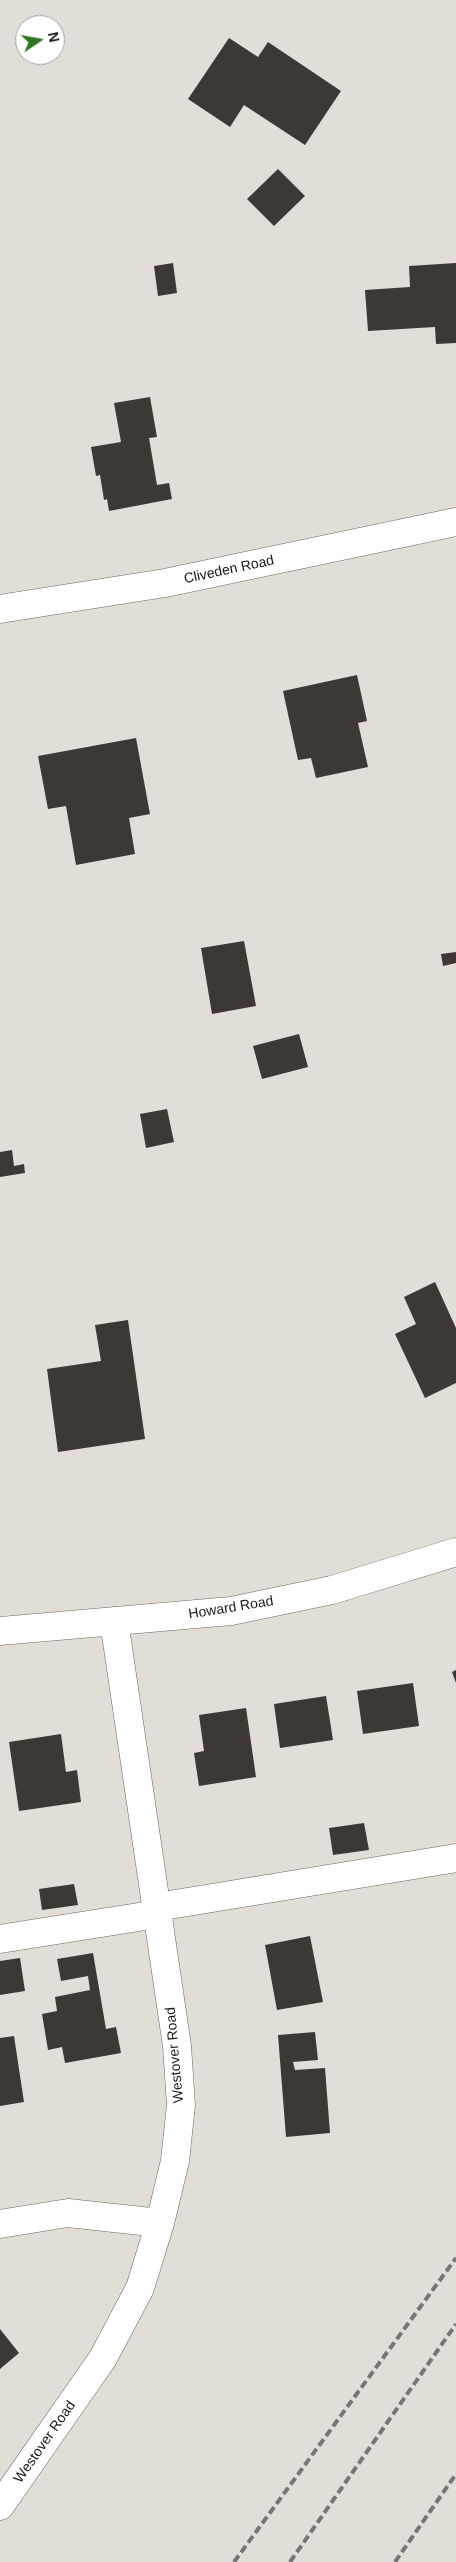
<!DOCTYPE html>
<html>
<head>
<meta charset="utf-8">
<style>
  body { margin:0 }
  #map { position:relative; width:456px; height:2562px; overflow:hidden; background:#e3ddd7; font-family:Helvetica,sans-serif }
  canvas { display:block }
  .north { position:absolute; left:15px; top:15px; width:50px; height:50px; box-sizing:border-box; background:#fff; border:1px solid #a3a2a1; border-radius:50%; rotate:78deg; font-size:14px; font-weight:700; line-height:20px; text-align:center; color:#191715 }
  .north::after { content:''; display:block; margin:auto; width:18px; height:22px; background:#2b7820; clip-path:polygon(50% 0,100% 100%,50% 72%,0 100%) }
</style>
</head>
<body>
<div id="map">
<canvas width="456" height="2562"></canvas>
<div class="north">N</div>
</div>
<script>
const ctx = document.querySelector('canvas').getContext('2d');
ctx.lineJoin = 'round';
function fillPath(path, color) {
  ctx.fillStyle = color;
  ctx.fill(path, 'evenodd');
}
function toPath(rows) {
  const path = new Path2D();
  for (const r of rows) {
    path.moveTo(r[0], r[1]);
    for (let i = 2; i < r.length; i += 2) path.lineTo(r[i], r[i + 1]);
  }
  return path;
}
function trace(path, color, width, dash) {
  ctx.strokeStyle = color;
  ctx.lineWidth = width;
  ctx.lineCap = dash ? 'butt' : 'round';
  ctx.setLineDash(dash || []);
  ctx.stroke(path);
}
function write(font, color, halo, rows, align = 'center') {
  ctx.font = font + ' Helvetica,sans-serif';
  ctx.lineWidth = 5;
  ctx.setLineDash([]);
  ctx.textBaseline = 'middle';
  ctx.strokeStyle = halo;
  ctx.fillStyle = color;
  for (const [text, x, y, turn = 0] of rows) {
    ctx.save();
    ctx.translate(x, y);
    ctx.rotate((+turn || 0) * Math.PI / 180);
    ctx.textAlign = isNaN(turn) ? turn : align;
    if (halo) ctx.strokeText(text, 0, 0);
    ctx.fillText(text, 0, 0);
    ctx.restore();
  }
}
const building = toPath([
  [229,38,258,57,268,42,341,91,305,145,244,105,230,127,188,99],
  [278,169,305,196,274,226,247,199],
  [173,263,177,293,158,296,154,266],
  [456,263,456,343,436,344,435,327,368,331,365,290,410,287,409,266],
  [150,397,157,437,149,438,157,485,169,483,172,499,109,511,107,499,104,500,100,475,96,476,91,447,121,442,114,403],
  [357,675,367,721,358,723,368,767,316,778,311,758,298,760,283,691],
  [136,738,150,814,129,818,135,854,76,865,66,806,48,809,38,756],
  [244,941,256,1006,212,1014,201,948],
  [456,952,456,963,443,966,441,954],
  [299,1034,308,1067,262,1079,253,1046],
  [167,1109,174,1142,146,1148,140,1114],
  [12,1150,14,1166,24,1164,25,1173,0,1177,0,1152],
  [435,1282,456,1328,456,1383,425,1398,395,1334,416,1324,404,1297],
  [128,1320,145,1439,58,1452,47,1369,101,1361,95,1325],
  [456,1670,456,1683,452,1672],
  [413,1683,419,1726,363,1734,357,1691],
  [326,1696,333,1740,280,1748,274,1704],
  [246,1708,256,1777,199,1786,194,1753,204,1751,199,1715],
  [61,1734,66,1772,77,1770,81,1802,19,1811,9,1742],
  [364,1823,369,1850,333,1855,329,1828],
  [74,1884,78,1905,42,1910,39,1889],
  [310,1936,323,2002,277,2010,265,1945],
  [93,1953,106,2029,116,2027,121,2053,65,2063,62,2047,48,2050,42,2014,57,2011,55,1997,90,1990,88,1976,61,1981,57,1959],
  [20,1958,25,1991,0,1995,0,1961],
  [315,2032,318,2060,293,2062,295,2070,325,2068,330,2133,286,2137,278,2035],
  [14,2036,24,2102,0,2106,0,2038],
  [0,2329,19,2353,0,2369]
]);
const minor = toPath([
  [0,609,165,583,456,522],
  [0,1631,231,1611,332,1590,456,1552],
  [157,1907,456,1858],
  [0,1939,158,1914],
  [0,2224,68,2213,160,2223],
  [0,2506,103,2358,140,2288,160,2223,175,2161,181,2105,177,2046,114,1621]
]);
const rail = toPath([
  [234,2562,456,2258],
  [290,2562,456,2324],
  [395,2562,456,2474]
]);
const streetNames = [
  ["Cliveden Road",229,570,-12],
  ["Howard Road",231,1608,-9],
  ["Westover Road",175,2055,-95],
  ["Westover Road",45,2442,-55]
];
fillPath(building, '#3e3835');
trace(minor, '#6b6661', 29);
trace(minor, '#fff', 28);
trace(rail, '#797571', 4, [8, 4]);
write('14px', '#191715', '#fff', streetNames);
</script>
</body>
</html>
